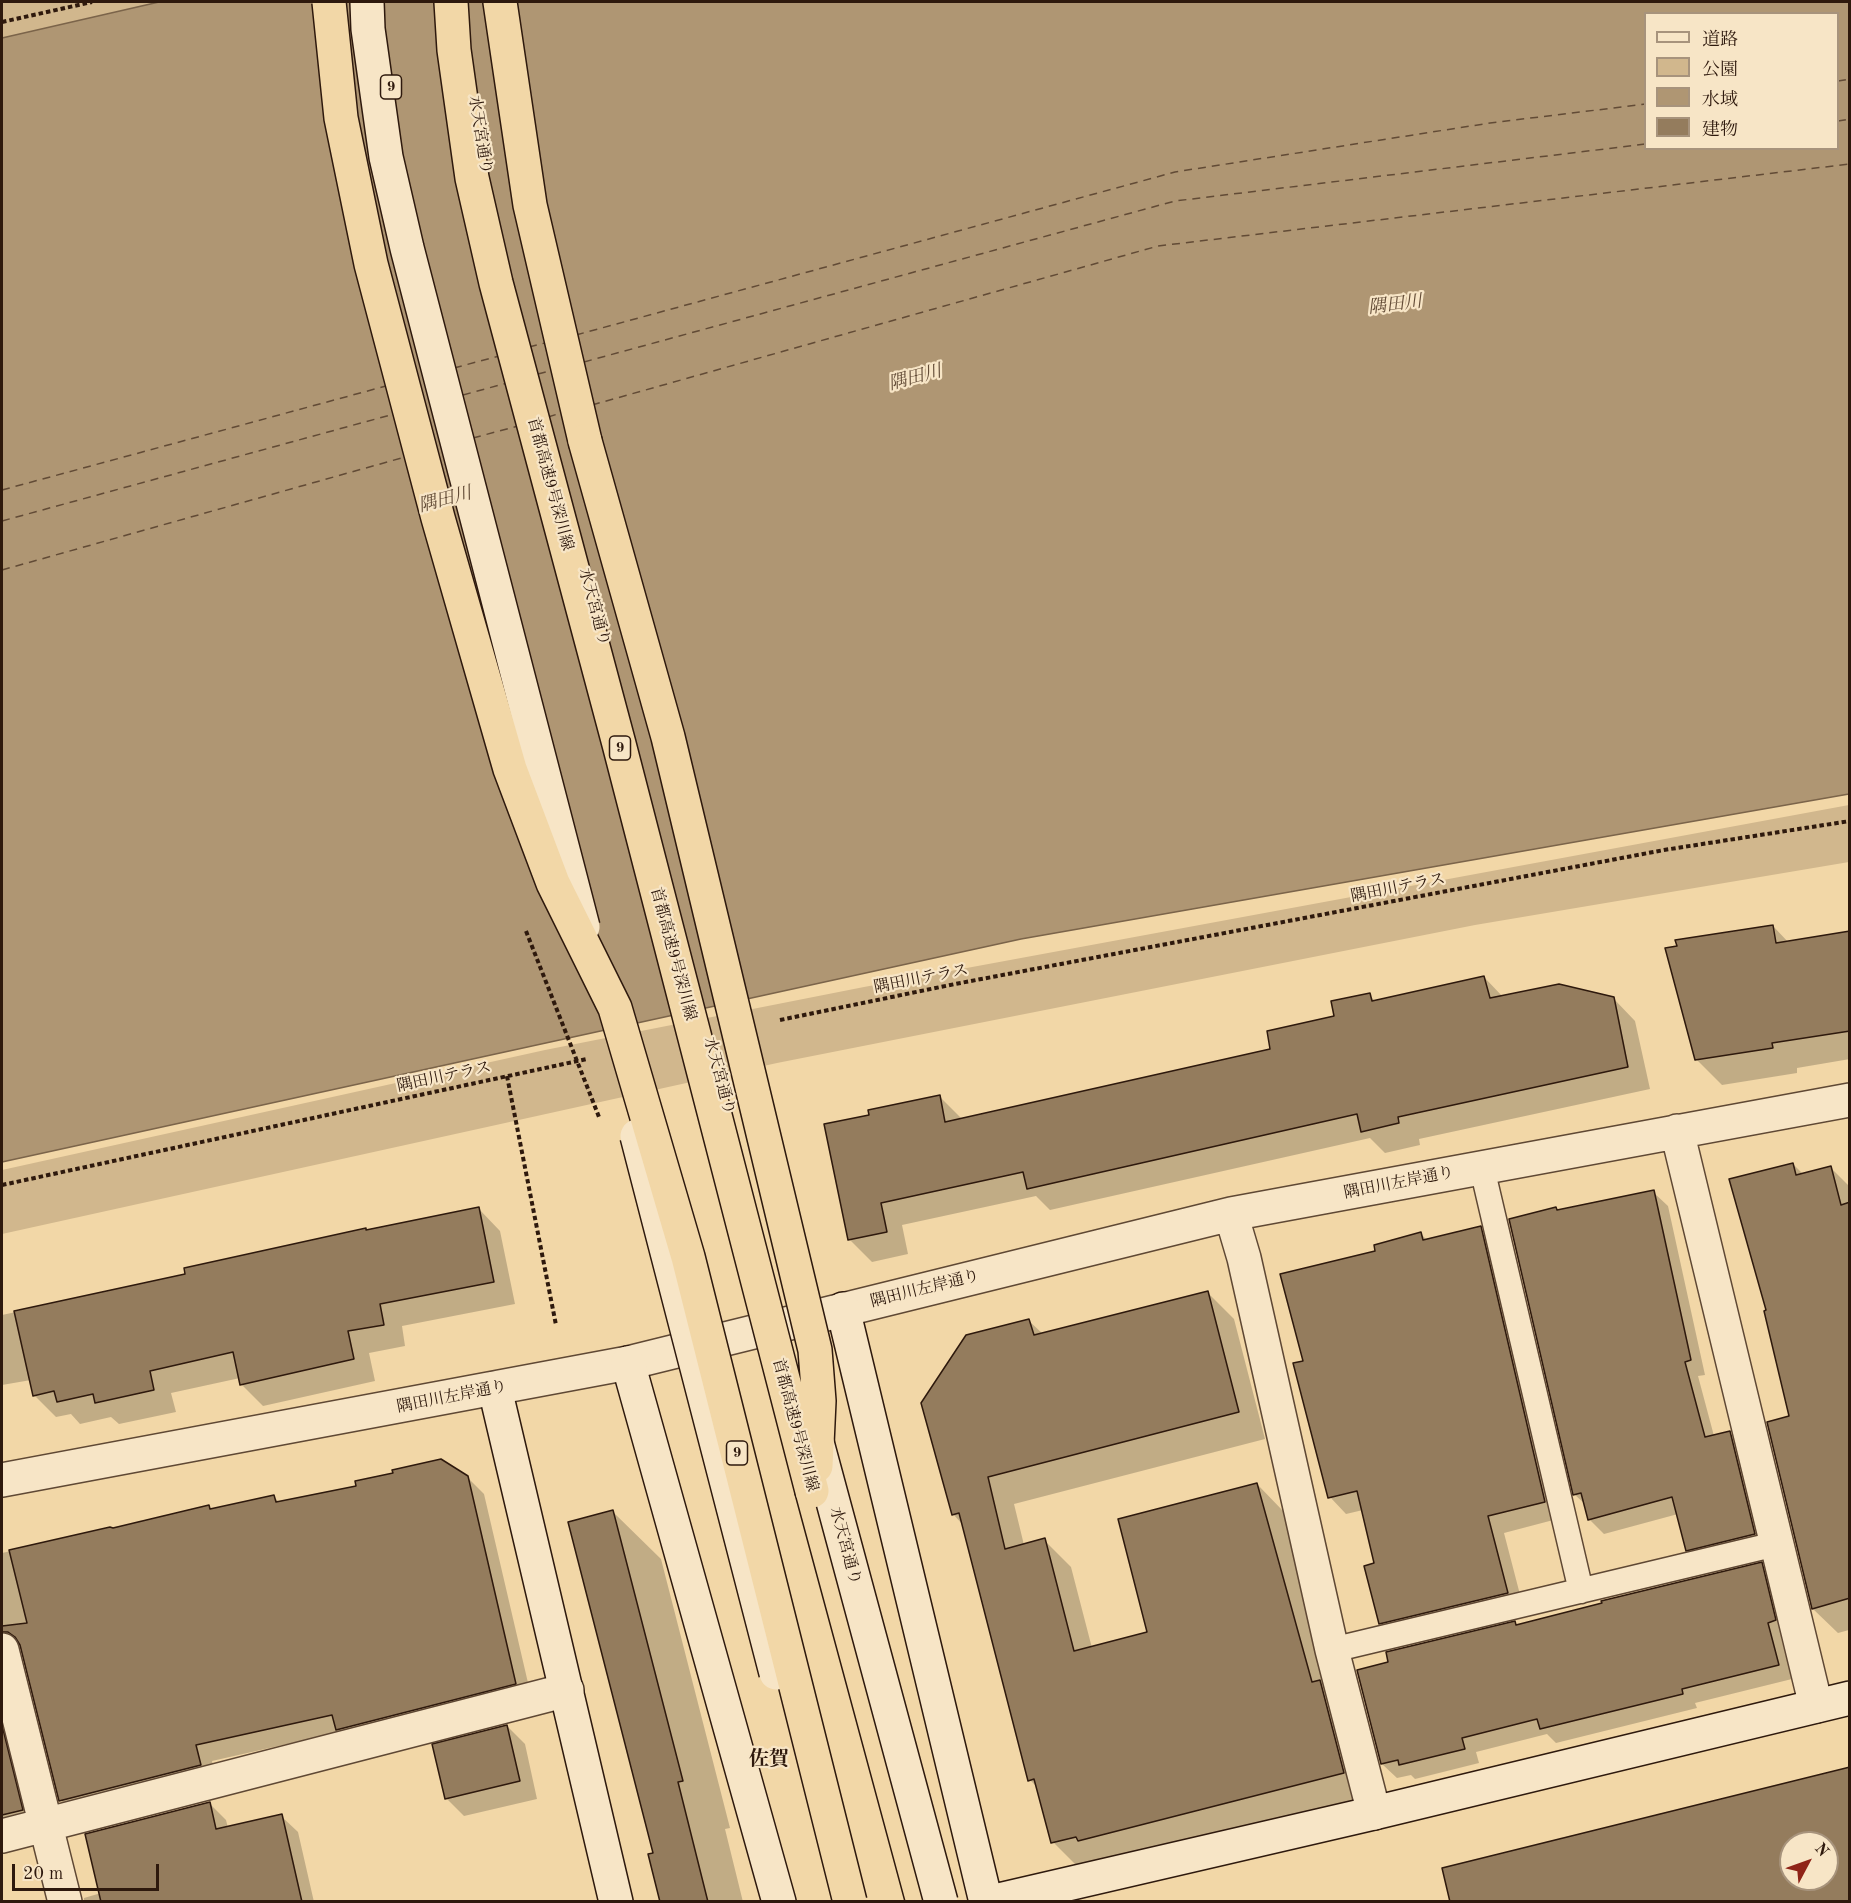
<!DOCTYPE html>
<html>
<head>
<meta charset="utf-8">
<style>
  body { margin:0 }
  #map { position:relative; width:1851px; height:1903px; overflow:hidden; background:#f2d7a7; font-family:"Old Standard TT","Noto Serif JP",serif }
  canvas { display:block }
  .frame { position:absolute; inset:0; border:3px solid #2e190d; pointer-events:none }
  .legend { position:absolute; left:1644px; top:12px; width:195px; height:138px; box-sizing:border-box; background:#f7e5c6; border:2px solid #a7937c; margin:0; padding:8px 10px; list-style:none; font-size:18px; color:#2e190d }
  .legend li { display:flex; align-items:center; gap:12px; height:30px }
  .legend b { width:30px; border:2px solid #a7937c }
  .north { position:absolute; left:1779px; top:1831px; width:60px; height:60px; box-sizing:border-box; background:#f7e5c6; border:2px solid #a7937c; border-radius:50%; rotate:49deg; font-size:16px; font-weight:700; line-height:24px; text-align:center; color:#2e190d }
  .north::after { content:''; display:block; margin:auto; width:21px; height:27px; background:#8f2418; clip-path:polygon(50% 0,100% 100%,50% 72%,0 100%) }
  .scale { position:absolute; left:12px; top:1864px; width:147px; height:27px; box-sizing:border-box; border:3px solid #2e190d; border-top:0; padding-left:8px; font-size:18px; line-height:21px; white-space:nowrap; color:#2e190d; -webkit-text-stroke:4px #f7e5c6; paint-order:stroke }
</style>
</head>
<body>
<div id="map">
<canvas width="1851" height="1903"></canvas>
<div class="frame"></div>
<ul class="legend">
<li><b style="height:8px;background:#f7e5c6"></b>道路</li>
<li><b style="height:16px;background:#d1b78d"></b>公園</li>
<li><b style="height:16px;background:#af9673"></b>水域</li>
<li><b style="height:16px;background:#947c5d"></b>建物</li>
</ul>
<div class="north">N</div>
<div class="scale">20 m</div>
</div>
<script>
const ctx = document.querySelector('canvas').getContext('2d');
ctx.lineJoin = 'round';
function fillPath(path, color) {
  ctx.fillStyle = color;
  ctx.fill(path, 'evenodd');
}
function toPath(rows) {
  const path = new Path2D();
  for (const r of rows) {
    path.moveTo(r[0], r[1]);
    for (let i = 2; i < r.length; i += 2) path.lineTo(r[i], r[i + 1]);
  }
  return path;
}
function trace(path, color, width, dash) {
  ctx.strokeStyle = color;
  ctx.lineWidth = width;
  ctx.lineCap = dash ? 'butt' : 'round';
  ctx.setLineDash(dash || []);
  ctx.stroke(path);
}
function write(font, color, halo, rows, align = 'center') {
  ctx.font = font + ' "Old Standard TT","Noto Serif JP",serif';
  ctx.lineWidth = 4.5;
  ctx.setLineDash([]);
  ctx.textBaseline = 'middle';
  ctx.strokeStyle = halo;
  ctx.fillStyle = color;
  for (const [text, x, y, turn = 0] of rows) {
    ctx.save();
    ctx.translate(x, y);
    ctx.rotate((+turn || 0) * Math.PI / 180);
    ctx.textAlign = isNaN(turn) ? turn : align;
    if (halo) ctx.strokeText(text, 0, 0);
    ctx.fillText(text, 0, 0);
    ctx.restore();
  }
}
const green = toPath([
  [2,2,159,2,2,38],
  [1849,805,1849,862,1475,925,777,1063,2,1234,2,1170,545,1050,864,987]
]);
const water = toPath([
  [159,2,1849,2,1849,794,1021,939,2,1162,2,38,159,2],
  [1646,14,1838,14,1838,148,1646,148,1646,14]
]);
const shadow = toPath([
  [1773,926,1789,943,1850,933,1850,1059,1797,1068,1797,1073,1722,1085,1697,1060],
  [1484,977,1503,997,1613,998,1635,1021,1650,1089,1419,1139,1420,1145,1385,1153,1370,1138,1050,1210,1036,1196,902,1225,908,1254,872,1262,850,1240,870,1116,939,1096,962,1119,1272,1050,1336,1017,1369,995,1376,1002],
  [1793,1164,1804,1175,1831,1168,1850,1187,1850,1634,1849,1630,1838,1633,1813,1609,1791,1417,1767,1311],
  [1653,1192,1668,1206,1705,1375,1698,1376,1714,1436,1730,1433,1744,1447,1769,1548,1702,1564,1688,1550,1678,1514,1604,1534,1589,1519,1586,1505,1574,1494,1556,1208,1559,1211],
  [478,1208,500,1231,515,1304,402,1326,405,1346,369,1353,375,1381,263,1406,241,1384,240,1378,171,1393,176,1412,119,1424,111,1417,80,1424,71,1414,56,1417,34,1395,31,1380,2,1385,2,1315,187,1275,365,1229,367,1231],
  [1480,1227,1497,1244,1561,1518,1504,1533,1524,1610,1397,1640,1380,1623,1376,1564,1363,1510,1346,1514,1330,1497,1305,1362,1377,1252,1421,1234,1427,1240],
  [1207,1292,1234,1319,1265,1439,1014,1504,1024,1545,1044,1540,1071,1567,1092,1648,1149,1634,1257,1484,1284,1512,1371,1800,1080,1869,1053,1842,1039,1789,1030,1780,963,1525,953,1514,1029,1321,1043,1334],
  [467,1477,484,1494,532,1700,340,1732,212,1761,217,1781,77,1816,60,1800,22,1648,14,1648,2,1659,2,1553,209,1507,212,1510,273,1496,280,1503],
  [613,1512,661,1559,730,1828,725,1829,743,1902,662,1902],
  [1761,1564,1776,1578,1790,1635,1781,1637,1792,1679,1695,1703,1697,1708,1556,1743,1547,1734,1476,1752,1479,1763,1415,1779,1411,1775,1397,1778,1382,1764,1515,1623,1518,1626],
  [2,1680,38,1826,2,1836],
  [507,1726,525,1744,537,1799,464,1816,446,1798],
  [209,1803,226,1820,228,1828,281,1816,298,1832,314,1902,84,1902,84,1898,101,1893]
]);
const ferry = toPath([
  [1838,81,1850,79],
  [1838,121,1850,119],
  [576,335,1175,172,1490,123,1646,104],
  [529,347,545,343],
  [584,362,1175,201,1646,144],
  [454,368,499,356],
  [538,374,553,370],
  [463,395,507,383],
  [592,405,1158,246,1850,164],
  [548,417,561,413],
  [473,438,518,426],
  [2,490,386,386],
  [2,521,394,414],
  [2,570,405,457]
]);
const building = toPath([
  [1773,925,1776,943,1850,931,1850,1031,1772,1043,1773,1048,1695,1060,1665,948,1677,946,1675,940,1773,925],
  [1484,976,1490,998,1559,984,1614,997,1628,1067,1398,1117,1399,1123,1361,1132,1357,1114,1027,1189,1023,1172,881,1203,887,1232,848,1240,824,1124,869,1115,868,1110,940,1095,945,1122,1270,1049,1267,1031,1334,1016,1331,1001,1370,993,1372,1001,1484,976],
  [1793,1163,1796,1175,1831,1166,1841,1205,1850,1202,1850,1598,1812,1609,1767,1422,1789,1416,1764,1311,1766,1310,1729,1179,1793,1163],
  [1654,1190,1691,1360,1685,1362,1705,1437,1730,1431,1755,1534,1686,1551,1672,1497,1588,1520,1581,1493,1573,1495,1509,1219,1556,1207,1557,1210,1654,1190],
  [479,1207,494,1282,380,1304,384,1325,348,1331,354,1359,240,1385,233,1352,150,1371,154,1390,95,1403,93,1394,57,1402,54,1391,33,1396,14,1311,185,1274,184,1268,366,1228,366,1230,479,1207],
  [1481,1226,1545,1502,1488,1516,1508,1593,1379,1624,1364,1566,1374,1563,1357,1491,1328,1498,1293,1363,1303,1361,1280,1274,1375,1251,1374,1245,1421,1232,1423,1240,1481,1226],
  [1208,1291,1239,1412,988,1477,1005,1549,1045,1538,1074,1651,1147,1632,1118,1519,1257,1483,1312,1682,1320,1680,1344,1773,1078,1841,1076,1837,1051,1843,1034,1779,1028,1781,959,1513,952,1515,921,1403,966,1335,1029,1319,1034,1335,1208,1291],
  [441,1459,468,1476,516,1684,336,1730,332,1715,196,1745,201,1765,59,1801,20,1645,15,1637,8,1632,2,1632,2,1626,27,1623,9,1550,110,1527,113,1528,209,1505,210,1509,274,1495,276,1502,356,1486,355,1481,393,1473,392,1470,441,1459],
  [613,1510,683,1781,678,1782,708,1902,660,1902,648,1854,653,1853,568,1522,613,1510],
  [1762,1562,1776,1620,1768,1623,1779,1665,1682,1689,1683,1694,1540,1729,1537,1719,1462,1738,1465,1749,1399,1765,1398,1760,1381,1764,1357,1670,1388,1662,1386,1652,1515,1621,1516,1625,1602,1603,1601,1601,1762,1562],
  [2,1725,23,1810,2,1815,2,1725],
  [507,1725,520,1781,445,1799,432,1744,507,1725],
  [1850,1767,1850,1902,1450,1902,1442,1868,1850,1767],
  [1791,1843,1827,1843,1827,1879,1791,1879,1791,1843],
  [210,1802,216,1829,282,1814,302,1902,101,1902,85,1834,210,1802]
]);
const path = toPath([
  [2,22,92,2],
  [780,1020,955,984,1664,850,1850,821],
  [507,1076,556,1325],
  [2,1185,587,1059]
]);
const lane = toPath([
  [1482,1168,1581,1591],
  [1332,1650,1776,1544]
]);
const street = toPath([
  [1677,1131,1816,1706],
  [1231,1214,1244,1258,1332,1650,1374,1813],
  [2,1480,628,1363,1231,1214,1850,1100],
  [2,1650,65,1902],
  [2,1836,567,1690]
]);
const secondary = toPath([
  [843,1309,986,1902],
  [628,1363,779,1902],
  [495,1389,616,1902],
  [990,1902,1374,1813,1850,1698]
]);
const highway = toPath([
  [500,2,530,205,585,441],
  [812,1491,923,1902]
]);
const pathBridge = toPath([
  [526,931,599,1117]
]);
const secondaryBridge = toPath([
  [367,2,368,29,386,157,407,248,583,927],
  [637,1136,776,1673],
  [815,1435,941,1902]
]);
const highwayBridge = toPath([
  [329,2,341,118,371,264,438,518,510,769,553,883,615,1008,688,1257,850,1902],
  [451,2,454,50,472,178,496,283,619,744,812,1491],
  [585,441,668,737,815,1350,819,1401,816,1466]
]);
const shields = [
  [391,87,21],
  [620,748,21],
  [737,1453,21]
];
const shieldNames = [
  ["9",391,87],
  ["9",620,748],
  ["9",737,1453]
];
const streetNames = [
  ["水天宮通り",480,135,81],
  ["首都高速9号深川線",550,484,75],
  ["水天宮通り",594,607,75],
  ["隅田川テラス",1398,888,-11],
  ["首都高速9号深川線",673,954,75],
  ["隅田川テラス",921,979,-11],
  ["水天宮通り",719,1076,75],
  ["隅田川テラス",444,1077,-12],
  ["隅田川左岸通り",1399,1183,-11],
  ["隅田川左岸通り",925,1289,-14],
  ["隅田川左岸通り",452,1397,-11],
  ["首都高速9号深川線",795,1425,75],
  ["水天宮通り",845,1546,75]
];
const waterNames = [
  ["隅田川",1395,305,-7],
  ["隅田川",915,378,-15],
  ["隅田川",445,500,-15]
];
const quarterNames = [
  ["佐賀",769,1760]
];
fillPath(green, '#d1b78d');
fillPath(water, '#af9673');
trace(water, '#7b644a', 1.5);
fillPath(shadow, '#0003');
trace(ferry, '#624b36', 1.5, [8, 6]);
fillPath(building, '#947c5d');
trace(building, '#2e190d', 1.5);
trace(lane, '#5f4834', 27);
trace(street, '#5f4834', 36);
trace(secondary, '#2e190d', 36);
trace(highway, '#2e190d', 36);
trace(path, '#2e190d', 4, [4.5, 3]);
trace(lane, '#f7e5c6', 24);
trace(street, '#f7e5c6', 33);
trace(secondary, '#f7e5c6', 33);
trace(highway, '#f2d7a7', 33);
trace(secondaryBridge, '#2e190d', 36, []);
trace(highwayBridge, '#2e190d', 36, []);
trace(pathBridge, '#2e190d', 4, [4.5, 3]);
trace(secondaryBridge, '#f7e5c6', 33);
trace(highwayBridge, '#f2d7a7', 33);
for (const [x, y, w] of shields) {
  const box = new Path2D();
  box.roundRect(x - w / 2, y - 12, w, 24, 4.5);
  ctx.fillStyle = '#f7e5c6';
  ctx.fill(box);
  trace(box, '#2e190d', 1.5);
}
write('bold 15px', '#2e190d', null, shieldNames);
write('16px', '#2e190d', '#f7e5c6', streetNames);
write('italic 18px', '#624b36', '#f7e5c6', waterNames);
write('bold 20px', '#2e190d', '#f7e5c6', quarterNames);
</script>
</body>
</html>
